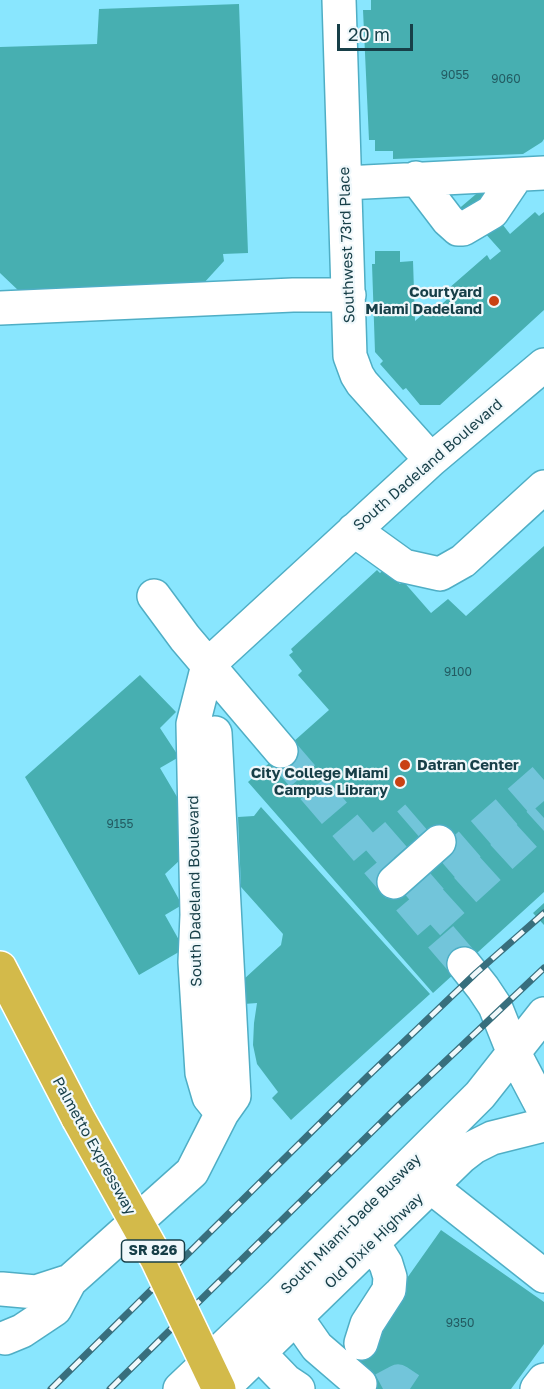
<!DOCTYPE html>
<html>
<head>
<meta charset="utf-8">
<style>
  body { margin:0 }
  #map { position:relative; width:544px; height:1389px; overflow:hidden; background:#89e6fe; font-family:"Golos Text",sans-serif }
  canvas { display:block }
  .scale { position:absolute; left:337px; top:24px; width:76px; height:27px; box-sizing:border-box; border:3px solid #173f48; border-top:0; padding-left:8px; font-size:18px; line-height:21px; white-space:nowrap; color:#173f48; -webkit-text-stroke:4px #f0f8fb; paint-order:stroke }
</style>
</head>
<body>
<div id="map">
<canvas width="544" height="1389"></canvas>
<div class="scale">20 m</div>
</div>
<script>
const ctx = document.querySelector('canvas').getContext('2d');
ctx.lineJoin = 'round';
function fillPath(path, color) {
  ctx.fillStyle = color;
  ctx.fill(path, 'evenodd');
}
function toPath(rows) {
  const path = new Path2D();
  for (const r of rows) {
    path.moveTo(r[0], r[1]);
    for (let i = 2; i < r.length; i += 2) path.lineTo(r[i], r[i + 1]);
  }
  return path;
}
function trace(path, color, width, dash) {
  ctx.strokeStyle = color;
  ctx.lineWidth = width;
  ctx.lineCap = dash ? 'butt' : 'round';
  ctx.setLineDash(dash || []);
  ctx.stroke(path);
}
function write(font, color, halo, rows, align = 'center') {
  ctx.font = font + ' "Golos Text",sans-serif';
  ctx.lineWidth = 4.5;
  ctx.setLineDash([]);
  ctx.textBaseline = 'middle';
  ctx.strokeStyle = halo;
  ctx.fillStyle = color;
  for (const [text, x, y, turn = 0] of rows) {
    ctx.save();
    ctx.translate(x, y);
    ctx.rotate((+turn || 0) * Math.PI / 180);
    ctx.textAlign = isNaN(turn) ? turn : align;
    if (halo) ctx.strokeText(text, 0, 0);
    ctx.fillText(text, 0, 0);
    ctx.restore();
  }
}
const building = toPath([
  [371,0,544,0,544,139,542,142,523,154,393,159,393,151,375,151,375,140,369,140,363,10,371,10],
  [239,4,248,253,223,254,224,261,203,284,20,292,0,273,0,47,97,44,99,9],
  [482,189,504,215,499,220,510,234,535,212,539,216,544,212,544,310,440,405,420,405,406,388,403,390,380,364,383,361,375,352,372,264,375,264,375,251,400,251,400,262,413,261,415,321,430,308,433,312,453,294,448,289,487,255,490,260,501,251,484,232,455,212],
  [544,546,544,892,433,993,248,782,329,710,298,675,302,671,289,655,293,652,291,649,377,570,380,573,385,569,400,584,403,581,431,613,448,599,466,616],
  [140,675,176,712,160,728,179,757,160,768,183,807,180,860,165,874,182,905,165,915,184,949,139,975,25,777],
  [261,807,430,994,291,1120,272,1098,278,1092,257,1064,253,1045,254,1023,257,1003,244,1004,243,980,281,945,283,934,241,887,238,817,254,816],
  [544,903,544,925,533,913],
  [441,1230,544,1302,544,1344,511,1389,357,1389,347,1363]
]);
const minorTunnel = toPath([
  [281,751,464,964],
  [371,856,416,817],
  [408,898,544,779],
  [429,923,544,818],
  [383,1389,398,1381,410,1389]
]);
const minor = toPath([
  [339,0,350,356,357,375,362,383,431,460],
  [416,178,448,220,458,229,463,229,492,212,517,175],
  [345,183,544,173],
  [0,308,293,295,349,295],
  [354,530,404,566,440,574,463,561,544,487],
  [154,596,185,638,281,751],
  [394,882,439,842],
  [464,964,483,988,495,1006,513,1051,544,1110],
  [222,1113,209,1097,202,1073,195,962,197,915,193,724,208,665,431,460,544,365],
  [430,1186,544,1276],
  [2,1289,36,1292,70,1281],
  [296,1317,317,1347,360,1384],
  [5,1338,22,1331,55,1309,70,1281,192,1172,222,1113,234,1096,215,733],
  [361,1343,367,1324,389,1290,390,1277,386,1264,373,1243],
  [259,1353,286,1381,298,1389],
  [180,1389,280,1294,480,1095,544,1014],
  [222,1389,461,1157,474,1147,492,1138,544,1125],
  [537,1389,544,1380]
]);
const highway = toPath([
  [0,968,78,1118]
]);
const rail = toPath([
  [51,1389,367,1077,476,973,544,913],
  [110,1389,397,1107,544,968]
]);
const highwayBridge = toPath([
  [78,1118,157,1259,219,1389]
]);
const markers = [
  [494,301,6,"#c94114"],
  [405,765,6,"#c94114"],
  [400,782,6,"#c94114"]
];
const numberNames = [
  ["9055",455,75],
  ["9060",506,79],
  ["9100",458,672],
  ["9155",120,824],
  ["9350",460,1323]
];
const shields = [
  [153,1251,63]
];
const shieldNames = [
  ["SR 826",153,1251]
];
const streetNames = [
  ["Southwest 73rd Place",347,245,-92],
  ["South Dadeland Boulevard",428,465,-41],
  ["South Dadeland Boulevard",195,891,-91],
  ["Palmetto Expressway",94,1146,61],
  ["South Miami-Dade Busway",351,1224,-45],
  ["Old Dixie Highway",374,1241,-44]
];
const poiNames = [
  ["Courtyard",482,292],
  ["Miami Dadeland",482,309],
  ["Datran Center",417,765,"left"],
  ["City College Miami",388,773],
  ["Campus Library",388,790]
];
fillPath(building, '#47afb1');
trace(minorTunnel, '#72c5da', 33, [33, 16]);
trace(minor, '#4faec5', 36);
trace(highway, '#fff', 36);
trace(minor, '#fff', 33);
trace(highway, '#d3ba4a', 33);
trace(rail, '#386f7d', 7);
trace(rail, '#f0f8fb', 4.5, [14]);
trace(highwayBridge, '#fff', 36, []);
trace(highwayBridge, '#d3ba4a', 33);
for (const [x, y, r, color] of markers) {
  const dot = new Path2D();
  dot.arc(x, y, r, 0, 2 * Math.PI);
  ctx.fillStyle = color;
  ctx.fill(dot);
  trace(dot, '#f0f8fb', 2);
}
write('12px', '#235b62', null, numberNames);
for (const [x, y, w] of shields) {
  const box = new Path2D();
  box.roundRect(x - w / 2, y - 11, w, 22, 4.5);
  ctx.fillStyle = '#f0f8fb';
  ctx.fill(box);
  trace(box, '#173f48', 1.5);
}
write('bold 14px', '#173f48', null, shieldNames);
write('15px', '#173f48', '#f0f8fb', streetNames);
write('bold 15px', '#173f48', '#f0f8fb', poiNames, 'right');
</script>
</body>
</html>
